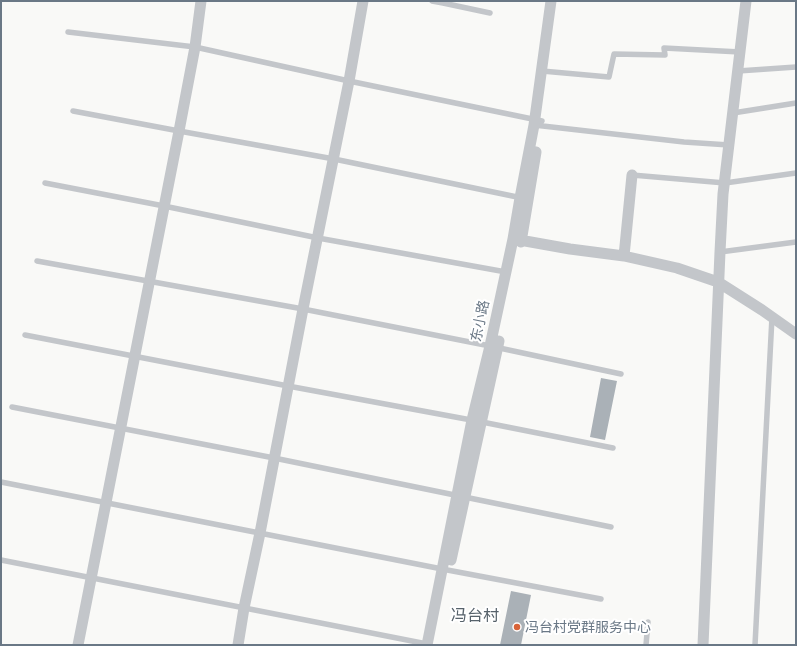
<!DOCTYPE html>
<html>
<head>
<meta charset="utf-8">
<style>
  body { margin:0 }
  #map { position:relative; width:797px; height:646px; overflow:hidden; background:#f9f9f7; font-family:Commissioner,sans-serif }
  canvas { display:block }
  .frame { position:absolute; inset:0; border:2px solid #6a7886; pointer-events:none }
</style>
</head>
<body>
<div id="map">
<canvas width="797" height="646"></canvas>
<div class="frame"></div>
</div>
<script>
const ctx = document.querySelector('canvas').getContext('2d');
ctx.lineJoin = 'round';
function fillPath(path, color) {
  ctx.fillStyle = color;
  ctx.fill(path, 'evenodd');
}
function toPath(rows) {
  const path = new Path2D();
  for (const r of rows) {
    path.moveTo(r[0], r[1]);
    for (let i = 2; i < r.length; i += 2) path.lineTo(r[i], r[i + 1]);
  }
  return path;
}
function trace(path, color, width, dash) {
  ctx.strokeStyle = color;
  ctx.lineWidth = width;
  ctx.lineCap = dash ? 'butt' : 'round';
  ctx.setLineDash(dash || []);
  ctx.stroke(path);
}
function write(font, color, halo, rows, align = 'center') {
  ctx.font = font + ' Commissioner,"Noto Sans SC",sans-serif';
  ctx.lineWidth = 4;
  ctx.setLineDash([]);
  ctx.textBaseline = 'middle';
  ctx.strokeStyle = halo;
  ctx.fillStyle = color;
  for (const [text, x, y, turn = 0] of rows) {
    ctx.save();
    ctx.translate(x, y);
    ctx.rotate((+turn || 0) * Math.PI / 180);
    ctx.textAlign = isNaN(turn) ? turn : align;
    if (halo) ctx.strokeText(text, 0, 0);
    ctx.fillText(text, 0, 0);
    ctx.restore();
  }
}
const building = toPath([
  [601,378,617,381,605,440,590,437],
  [511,591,531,595,521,645,500,645]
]);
const lane = toPath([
  [432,1,443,3,490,13],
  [68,32,195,47,349,81,542,121],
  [542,71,609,77,614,54,665,55,664,48,740,52],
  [738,71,796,67],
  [73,111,179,131,334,159,522,198],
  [733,113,796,103],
  [534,125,684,142,729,145],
  [632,175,725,183,796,173],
  [45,183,164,206,318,238,506,272],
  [720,252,796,242],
  [37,261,303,309,490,346,621,374],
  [25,335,288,386,482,422,613,448],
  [12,407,274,458,611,527],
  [1,482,442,569,601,599],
  [1,560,427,644],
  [646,645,648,622],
  [755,645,772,317]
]);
const street = toPath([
  [514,239,570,249,624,256,677,268,718,282,762,310,796,334],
  [521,242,536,152],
  [624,256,632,175],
  [451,560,499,341],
  [78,645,179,131,195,47,201,1],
  [238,645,244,608,260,533,303,309,349,81,363,1],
  [427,645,472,420,490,346,513,239,520,198,534,125,551,1],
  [703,645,720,252,723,194,746,1]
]);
const markers = [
  [517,627,4,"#d86338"]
];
const streetNames = [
  ["东小路",480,321,-78]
];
const poiNames = [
  ["冯台村党群服务中心",525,627]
];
const quarterNames = [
  ["冯台村",475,616]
];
fillPath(building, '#aab1b7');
trace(lane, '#c3c6ca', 5.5);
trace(street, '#c3c6ca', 11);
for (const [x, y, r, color] of markers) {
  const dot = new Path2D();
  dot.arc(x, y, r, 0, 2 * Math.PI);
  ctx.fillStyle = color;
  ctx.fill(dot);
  trace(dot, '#fff', 1.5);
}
write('14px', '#6a7886', '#fff', streetNames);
write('14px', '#6a7886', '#fff', poiNames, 'left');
write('16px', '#57626b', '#fff', quarterNames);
</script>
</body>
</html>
